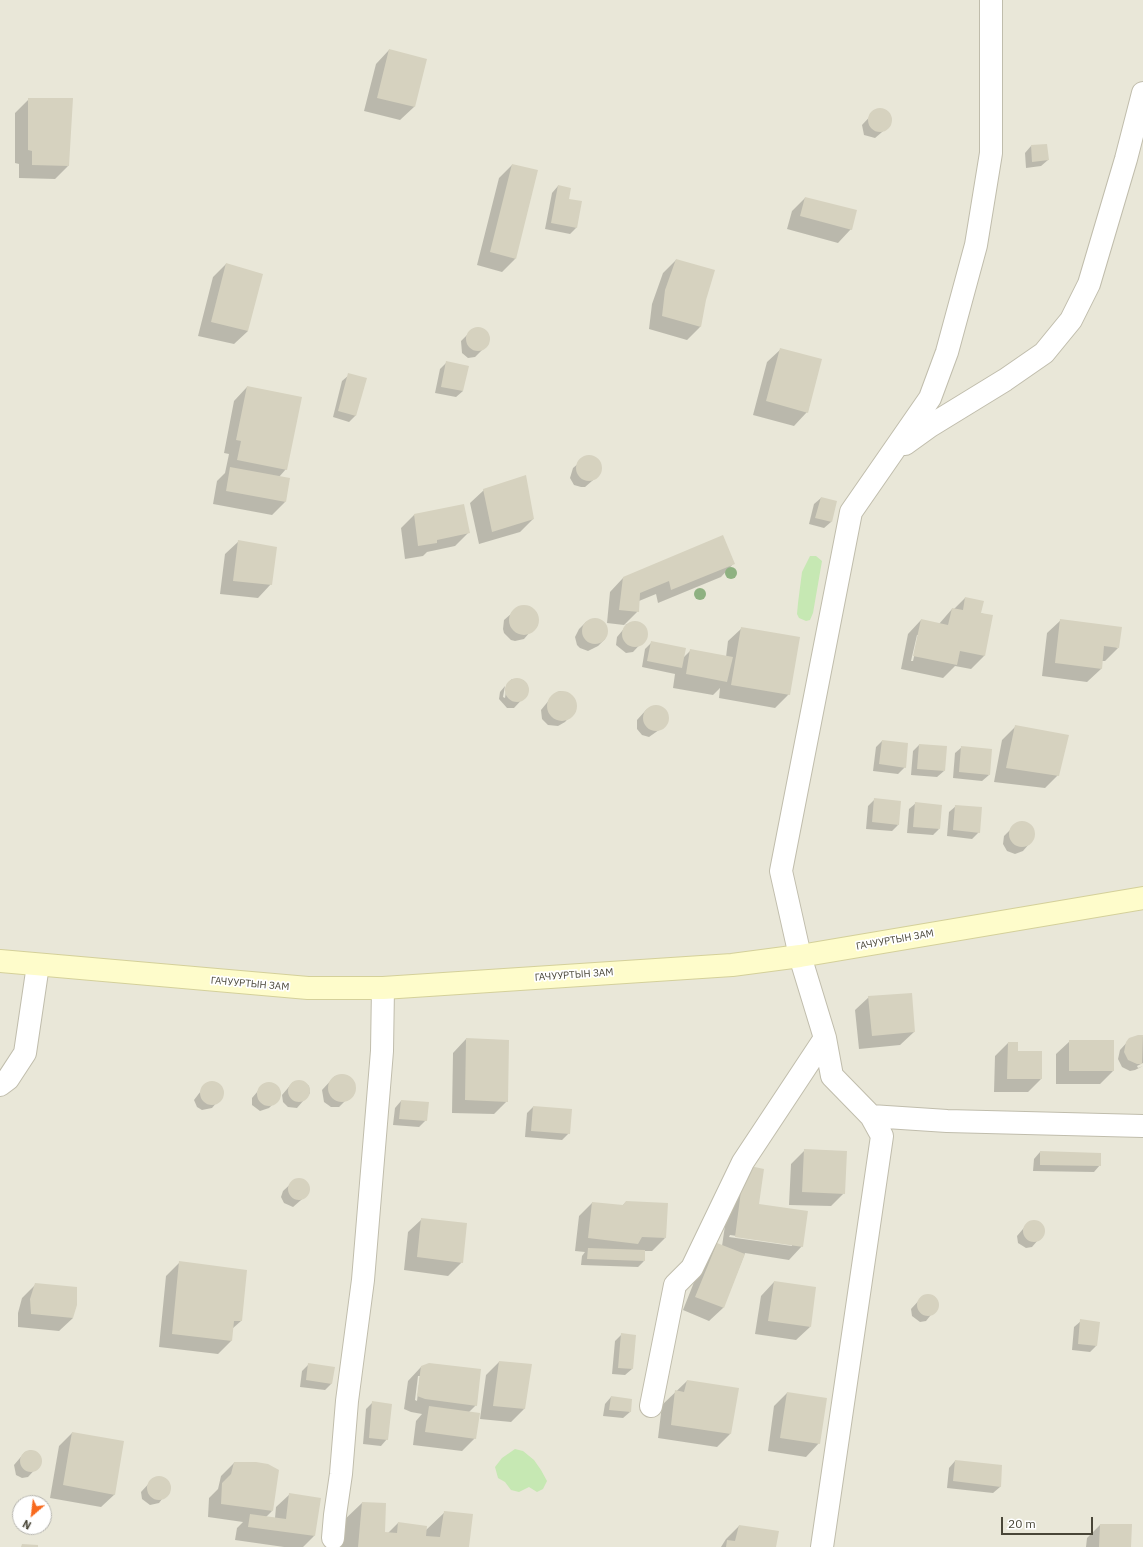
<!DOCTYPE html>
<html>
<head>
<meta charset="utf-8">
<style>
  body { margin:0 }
  #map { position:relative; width:1143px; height:1547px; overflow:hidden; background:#f5f4ea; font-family:"IBM Plex Sans",sans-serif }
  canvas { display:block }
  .north { position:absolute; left:12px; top:1495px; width:40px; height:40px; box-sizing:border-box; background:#fff; border:1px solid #b6b5af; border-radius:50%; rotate:208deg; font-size:11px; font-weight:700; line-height:16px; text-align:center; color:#494638 }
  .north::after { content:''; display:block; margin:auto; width:14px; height:18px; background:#f86a1e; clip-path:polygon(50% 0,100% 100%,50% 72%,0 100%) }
  .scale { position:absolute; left:1001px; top:1517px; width:92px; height:18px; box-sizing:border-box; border:2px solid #494638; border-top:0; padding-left:5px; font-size:12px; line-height:14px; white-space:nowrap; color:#494638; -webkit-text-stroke:3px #fff; paint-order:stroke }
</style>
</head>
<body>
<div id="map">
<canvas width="1143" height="1547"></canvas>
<div class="north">N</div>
<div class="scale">20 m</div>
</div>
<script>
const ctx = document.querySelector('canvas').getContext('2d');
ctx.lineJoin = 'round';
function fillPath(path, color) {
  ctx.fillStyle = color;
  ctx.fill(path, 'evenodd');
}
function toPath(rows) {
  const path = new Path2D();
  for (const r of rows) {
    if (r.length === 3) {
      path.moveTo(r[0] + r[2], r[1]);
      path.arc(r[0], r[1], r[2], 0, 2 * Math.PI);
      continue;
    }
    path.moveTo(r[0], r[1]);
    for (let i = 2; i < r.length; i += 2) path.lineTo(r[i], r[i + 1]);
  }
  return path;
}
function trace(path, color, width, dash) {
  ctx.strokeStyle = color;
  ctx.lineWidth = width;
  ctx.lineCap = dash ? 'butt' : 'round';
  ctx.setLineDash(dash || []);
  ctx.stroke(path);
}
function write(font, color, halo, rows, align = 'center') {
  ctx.font = font + ' "IBM Plex Sans",sans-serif';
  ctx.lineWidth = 3.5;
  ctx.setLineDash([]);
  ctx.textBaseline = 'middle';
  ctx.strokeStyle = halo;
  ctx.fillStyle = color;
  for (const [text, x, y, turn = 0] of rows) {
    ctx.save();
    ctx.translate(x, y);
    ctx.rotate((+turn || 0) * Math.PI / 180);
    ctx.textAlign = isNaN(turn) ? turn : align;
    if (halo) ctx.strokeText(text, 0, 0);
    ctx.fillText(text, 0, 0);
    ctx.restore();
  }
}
const residential = toPath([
  [0,0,1143,0,1143,1547,0,1547],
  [20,1503,44,1503,44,1527,20,1527]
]);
const green = toPath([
  [810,556,816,556,822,561,813,613,810,620,806,621,799,618,797,614,798,603,802,572],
  [515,1449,523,1451,534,1460,541,1470,547,1481,543,1489,537,1492,529,1487,519,1492,511,1490,505,1482,498,1478,495,1467,502,1458]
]);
const shadow = toPath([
  [389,50,426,60,414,107,400,120,364,111,376,64],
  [29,99,68,166,55,179,19,178,19,164,15,163,15,113],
  [883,109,888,114,891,121,888,127,875,138,864,135,862,125,876,110],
  [1031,146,1048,160,1041,166,1026,168,1025,153],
  [512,165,515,259,502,272,477,265,499,178],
  [558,186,568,200,576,228,570,234,545,229,552,193],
  [805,198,851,229,838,243,787,229,792,211],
  [676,260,705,300,700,327,687,340,649,329,652,304,663,273],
  [226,264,248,331,234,344,198,336,213,277],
  [481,328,489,336,489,343,475,357,468,358,462,353,461,341,473,329],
  [781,349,807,412,794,426,753,415,767,362],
  [447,362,463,391,456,397,435,393,440,369],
  [349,375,356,415,349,422,333,417,342,381],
  [247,387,286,469,279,477,285,502,272,515,213,504,217,481,225,473,229,454,224,453,234,401],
  [586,457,594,458,601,467,599,475,585,487,581,487,574,485,570,478,573,468],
  [484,490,533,519,520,532,479,544,470,503],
  [821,498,831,522,824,528,809,524,814,504],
  [414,515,468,533,455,546,427,552,423,556,405,559,401,528],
  [239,541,271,584,258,598,220,594,225,554],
  [734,563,721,577,658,603,656,594,639,601,638,611,624,625,607,623,610,592,623,578],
  [965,598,980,613,992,616,984,656,971,669,955,666,943,678,901,669,908,634,921,620,939,624,952,609,954,609],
  [917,635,919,635,913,661,911,661],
  [519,607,528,607,535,612,538,621,536,625,524,639,515,641,511,640,504,633,503,629,504,620],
  [594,619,602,621,605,624,607,632,605,639,598,646,588,651,580,648,577,645,575,637,579,629,586,622],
  [1061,620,1118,648,1105,661,1102,661,1101,669,1087,682,1042,676,1047,633],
  [632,622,641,623,646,629,647,637,633,652,626,653,616,645,617,637,627,625,625,625],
  [742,628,789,694,775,708,719,698,720,688,713,695,673,688,675,674,642,667,645,649,652,642,683,658,691,650,726,657,728,641],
  [512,679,523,680,528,686,528,693,514,708,507,708,499,699,500,692,505,686,503,697,505,698,507,684],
  [561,691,570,694,575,702,575,711,565,722,558,726,548,725,542,719,541,710,550,699,557,692],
  [654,706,665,710,668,718,666,725,649,737,642,735,637,729,637,720,646,710],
  [1016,726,1058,775,1045,788,994,782,1002,740],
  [882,741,905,767,898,774,873,771,876,747],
  [919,745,944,771,937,777,911,775,913,751],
  [962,747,989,775,982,781,953,778,955,753],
  [875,799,898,825,892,831,866,829,868,806],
  [916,803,939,829,933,835,907,833,909,809],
  [956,806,979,832,972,839,947,836,949,812],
  [1024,822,1031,826,1034,833,1029,844,1023,851,1015,854,1007,851,1003,844,1004,836,1017,823],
  [869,997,914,1032,900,1045,859,1049,855,1010],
  [1138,1036,1143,1037,1143,1063,1137,1066,1138,1068,1143,1066,1135,1070,1130,1071,1122,1067,1118,1059,1120,1050,1130,1039],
  [466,1039,507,1101,494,1114,452,1113,453,1053],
  [1070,1041,1113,1071,1100,1084,1056,1084,1056,1054],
  [1008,1043,1041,1079,1028,1092,994,1092,995,1056],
  [344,1075,352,1080,354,1092,339,1107,331,1107,324,1102,322,1090,335,1076],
  [214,1082,222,1088,223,1095,212,1108,202,1110,197,1107,194,1100,207,1083],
  [293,1082,304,1082,309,1086,310,1093,297,1108,288,1107,283,1102,282,1095],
  [270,1083,276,1086,279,1092,276,1101,269,1108,260,1111,252,1105,252,1098,263,1085],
  [401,1101,426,1120,419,1127,393,1125,395,1108],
  [533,1107,569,1133,562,1140,525,1137,527,1113],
  [805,1150,844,1193,831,1206,789,1205,791,1164],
  [1040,1152,1100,1165,1094,1172,1033,1171,1034,1159],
  [296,1179,306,1182,309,1187,308,1194,293,1207,284,1203,281,1197,283,1191],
  [737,1181,758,1205,802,1246,789,1260,745,1253,723,1308,709,1321,683,1310,704,1257,717,1244,722,1246,729,1198],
  [730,1235,792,1244,792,1246,729,1237],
  [626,1202,665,1238,652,1251,644,1251,644,1261,638,1267,581,1265,582,1256,585,1252,575,1251,579,1216,592,1203,622,1206],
  [422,1219,462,1262,448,1276,404,1270,408,1232],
  [1035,1221,1041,1224,1044,1233,1032,1247,1026,1248,1018,1243,1017,1236,1028,1223],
  [180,1262,241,1321,232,1329,231,1341,218,1354,159,1347,166,1276],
  [774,1282,810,1327,796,1340,755,1334,761,1296],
  [36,1284,73,1318,59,1331,18,1327,18,1313,22,1298],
  [928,1295,935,1297,938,1306,926,1321,920,1322,912,1316,911,1309,922,1297],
  [1081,1321,1096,1346,1090,1352,1072,1350,1074,1327],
  [622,1334,632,1369,625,1375,612,1374,615,1341],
  [499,1362,531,1365,524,1409,511,1422,480,1419,486,1375],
  [309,1364,334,1368,331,1384,325,1390,300,1387,302,1371],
  [421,1367,476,1405,469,1412,475,1438,462,1451,413,1445,416,1421,422,1414,411,1412,404,1409,408,1381],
  [418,1376,420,1376,417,1401,415,1400],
  [687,1381,738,1389,730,1434,717,1447,658,1438,662,1405],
  [787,1393,819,1443,806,1457,768,1451,774,1406],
  [611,1397,630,1412,623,1418,603,1416,605,1404],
  [373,1402,387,1439,381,1446,363,1444,366,1409],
  [72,1433,115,1494,101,1507,50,1498,59,1446],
  [31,1450,40,1456,41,1463,28,1477,22,1478,16,1475,14,1465,25,1452],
  [955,1461,1001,1466,1000,1487,993,1493,947,1488,949,1468],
  [234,1463,272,1511,266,1517,275,1518,276,1507,290,1494,320,1499,314,1536,303,1547,284,1547,235,1540,237,1528,243,1522,208,1517,209,1498,218,1489,221,1476],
  [159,1477,168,1483,169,1490,159,1503,150,1505,142,1499,141,1492,153,1479],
  [362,1503,384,1533,388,1533,398,1523,425,1531,445,1512,468,1547,340,1547,342,1522],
  [1100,1525,1130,1547,1086,1547,1087,1538],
  [739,1526,775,1547,721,1547,726,1539]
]);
const building = toPath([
  [389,49,427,59,415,107,377,98],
  [28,98,73,98,69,166,32,165,32,151,28,150],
  [880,120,12],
  [1047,144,1049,160,1032,162,1031,145],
  [512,164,538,170,516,259,490,252],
  [558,185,571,188,569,199,582,201,577,228,551,223],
  [805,197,857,210,852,230,800,216],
  [676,259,715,270,706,300,701,327,662,316,665,290],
  [226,263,263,274,248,331,211,322],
  [478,339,12],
  [780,348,822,359,808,413,766,401],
  [446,361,469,366,463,391,441,387],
  [348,373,367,378,356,416,338,411],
  [247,386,302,397,287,470,237,460,241,441,236,440],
  [589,468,13],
  [230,467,290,478,286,502,226,491],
  [526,475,534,519,492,532,483,489],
  [821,497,837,501,832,522,815,518],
  [464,504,470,533,437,540,437,543,418,546,414,514],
  [723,535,735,564,671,590,669,581,640,593,639,612,619,610,623,577],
  [238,540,277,547,272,585,233,581],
  [965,597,984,601,981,613,993,615,985,656,960,651,957,665,913,656,921,619,948,625,952,608,963,610],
  [524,620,15],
  [595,631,13],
  [1060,619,1122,627,1119,648,1104,646,1102,669,1055,663],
  [635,634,13],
  [741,627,800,637,790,695,731,685],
  [651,641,686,648,682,668,647,661],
  [690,649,733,657,727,682,686,674],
  [517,690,12],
  [562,706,15],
  [656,718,13],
  [1015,725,1069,735,1059,776,1006,768],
  [882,740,908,743,906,768,879,764],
  [919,744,947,746,945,771,917,769],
  [961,746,992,749,990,775,959,772],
  [874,798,901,801,899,825,872,822],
  [915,802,942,805,940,829,913,827],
  [955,805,982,807,980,833,953,830],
  [1022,834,13],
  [912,993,915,1032,872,1036,868,996],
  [1138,1035,1143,1035,1142,1064,1137,1064,1128,1060,1124,1052,1126,1042,1129,1038],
  [466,1038,509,1040,508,1102,465,1100],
  [1069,1040,1114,1040,1114,1071,1069,1071],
  [1008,1042,1018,1042,1018,1051,1042,1051,1042,1079,1007,1079],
  [342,1088,14],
  [299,1091,11],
  [212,1093,12],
  [269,1094,12],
  [401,1100,429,1102,427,1121,399,1119],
  [533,1106,572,1109,570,1134,531,1131],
  [804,1149,847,1151,845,1194,802,1192],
  [1040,1151,1101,1153,1101,1166,1040,1165],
  [750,1166,764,1169,759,1204,808,1211,803,1247,735,1237,742,1183],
  [299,1189,11],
  [626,1201,668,1203,666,1238,642,1237,638,1244,588,1238,592,1202,623,1205],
  [421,1218,467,1223,463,1263,417,1257],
  [1034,1231,11],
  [717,1243,745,1254,724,1308,695,1297],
  [588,1248,645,1250,645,1261,587,1259],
  [179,1261,247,1270,242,1321,234,1321,232,1341,172,1334],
  [774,1281,816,1287,811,1327,768,1321],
  [35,1283,77,1287,77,1305,73,1318,31,1314,30,1299],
  [928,1305,11],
  [1080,1319,1100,1322,1097,1346,1078,1344],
  [621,1333,636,1335,633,1369,618,1368],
  [499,1361,532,1364,525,1409,493,1406],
  [308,1363,335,1367,332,1384,306,1380],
  [429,1363,481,1369,477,1406,425,1399,417,1396,421,1366],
  [687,1380,739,1388,731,1434,671,1425,675,1390,684,1392],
  [787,1392,827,1398,820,1444,780,1438],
  [611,1396,632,1399,631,1412,609,1410],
  [372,1401,392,1404,388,1440,369,1438],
  [429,1406,480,1413,476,1439,425,1432],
  [72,1432,124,1441,115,1495,63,1485],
  [31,1461,11],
  [955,1460,1002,1465,1001,1487,953,1481],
  [234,1462,256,1462,268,1464,279,1470,273,1511,221,1504,222,1483,231,1474],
  [159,1488,12],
  [289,1493,321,1498,315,1536,248,1527,250,1514,286,1519],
  [362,1502,386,1503,385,1532,397,1533,398,1522,427,1526,426,1536,440,1537,444,1511,473,1514,469,1547,358,1547],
  [1100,1524,1132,1524,1131,1547,1099,1547],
  [739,1525,779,1531,776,1547,726,1547,727,1540,735,1541],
  [22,1544,38,1545,38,1547,21,1547]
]);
const minor = toPath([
  [905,444,930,426,1005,380,1044,353,1071,320,1089,284,1126,159,1143,93],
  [0,1085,8,1079,25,1053,38,965],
  [871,1116,947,1121,1143,1126],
  [651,1406,675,1285,692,1268,743,1162,825,1038],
  [333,1538,335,1515,341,1474,347,1401,363,1280,382,1051,383,988],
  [822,1547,882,1136,871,1116,832,1076,825,1038,800,956,781,871,851,512,930,398,947,352,976,245,991,153,991,0]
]);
const secondary = toPath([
  [0,961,308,988,383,988,732,965,800,956,1143,898]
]);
const trees = [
  [731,573],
  [700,594]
];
const streetNames = [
  ["ГАЧУУРТЫН ЗАМ",895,940,-10],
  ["ГАЧУУРТЫН ЗАМ",574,975,-4],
  ["ГАЧУУРТЫН ЗАМ",250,984,5]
];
fillPath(residential, '#e9e7d8');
fillPath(green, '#c6e8b3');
fillPath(shadow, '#0003');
fillPath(building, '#d6d2bf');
trace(minor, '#c0bdac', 24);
trace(secondary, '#d4d09a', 24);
trace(minor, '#fff', 22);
trace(secondary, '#fefccb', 22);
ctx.fillStyle = '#8eb181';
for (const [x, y] of trees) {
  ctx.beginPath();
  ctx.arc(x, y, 6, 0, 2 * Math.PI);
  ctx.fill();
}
write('10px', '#494638', '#fff', streetNames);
</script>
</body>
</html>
